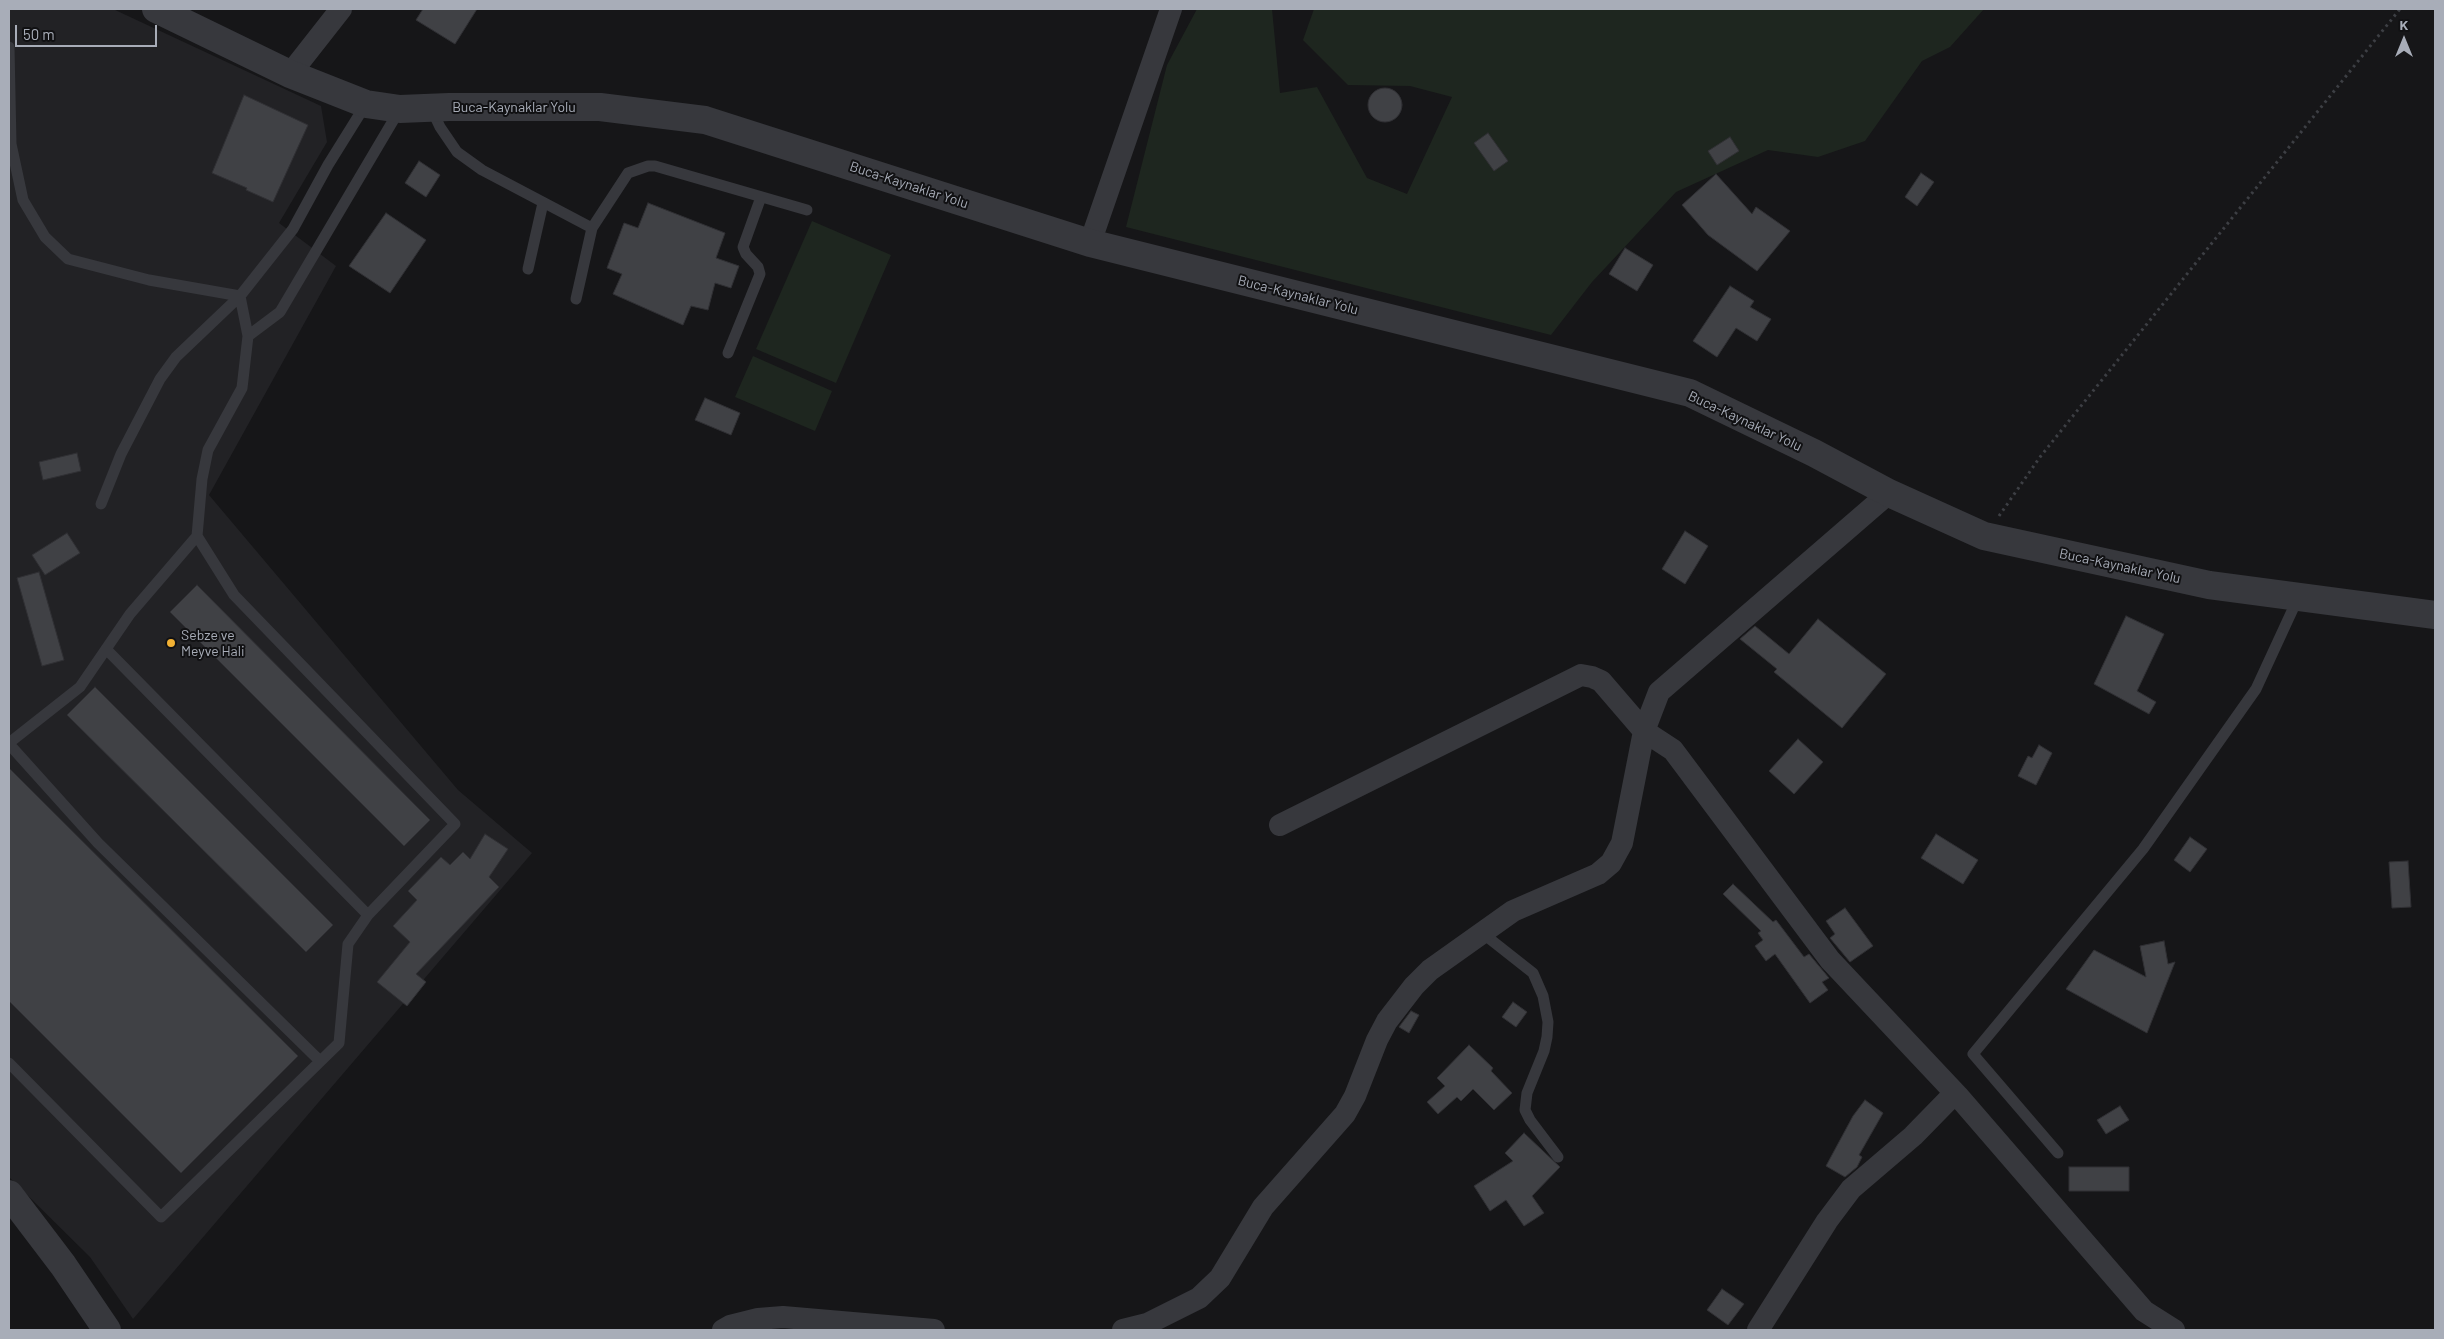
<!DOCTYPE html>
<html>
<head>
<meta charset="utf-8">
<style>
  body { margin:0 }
  #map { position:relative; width:2444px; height:1339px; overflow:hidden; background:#161618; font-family:Barlow,sans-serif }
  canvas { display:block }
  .frame { position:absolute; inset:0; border:10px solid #a8adb8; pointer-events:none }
  .north { position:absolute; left:2379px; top:15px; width:50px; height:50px; -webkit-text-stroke:4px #111113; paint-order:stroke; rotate:0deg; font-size:14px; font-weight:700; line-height:20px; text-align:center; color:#a8adb8 }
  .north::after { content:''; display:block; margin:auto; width:18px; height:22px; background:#a8adb8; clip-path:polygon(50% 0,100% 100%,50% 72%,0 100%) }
  .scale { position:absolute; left:15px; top:25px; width:142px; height:22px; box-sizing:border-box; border:2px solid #a8adb8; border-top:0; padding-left:6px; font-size:15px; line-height:18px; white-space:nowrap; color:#a8adb8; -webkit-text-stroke:4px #111113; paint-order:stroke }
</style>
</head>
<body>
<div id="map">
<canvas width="2444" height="1339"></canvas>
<div class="frame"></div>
<div class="north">K</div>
<div class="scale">50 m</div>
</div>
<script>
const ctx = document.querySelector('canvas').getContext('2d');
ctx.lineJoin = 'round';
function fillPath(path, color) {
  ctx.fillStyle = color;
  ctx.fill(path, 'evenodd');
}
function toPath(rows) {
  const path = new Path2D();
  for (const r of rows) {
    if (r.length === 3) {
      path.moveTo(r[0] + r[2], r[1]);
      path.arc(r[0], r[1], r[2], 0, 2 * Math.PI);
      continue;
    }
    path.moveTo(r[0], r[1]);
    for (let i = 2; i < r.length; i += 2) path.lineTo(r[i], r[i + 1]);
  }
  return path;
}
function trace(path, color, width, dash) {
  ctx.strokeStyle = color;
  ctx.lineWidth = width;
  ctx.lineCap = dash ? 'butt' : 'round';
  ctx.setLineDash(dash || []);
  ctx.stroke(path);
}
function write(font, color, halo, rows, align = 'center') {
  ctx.font = font + ' Barlow,sans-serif';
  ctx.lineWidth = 4;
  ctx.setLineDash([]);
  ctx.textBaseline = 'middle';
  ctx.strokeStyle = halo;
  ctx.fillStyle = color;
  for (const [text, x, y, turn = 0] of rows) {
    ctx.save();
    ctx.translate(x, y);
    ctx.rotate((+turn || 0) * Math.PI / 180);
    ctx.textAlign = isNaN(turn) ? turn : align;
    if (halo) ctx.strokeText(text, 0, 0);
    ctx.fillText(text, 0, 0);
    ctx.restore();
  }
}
const built = toPath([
  [9,9,113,9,321,106,327,142,279,223,336,266,209,495,458,790,532,853,133,1319,90,1257,9,1177]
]);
const green = toPath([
  [1197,9,1272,9,1280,93,1317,87,1367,178,1407,194,1452,97,1410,86,1348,85,1303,40,1314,9,1984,9,1950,47,1922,61,1865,141,1818,157,1768,150,1676,192,1592,282,1551,335,1126,227,1167,65],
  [812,221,891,255,836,383,756,349],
  [753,356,832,391,815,431,735,397]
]);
const building = toPath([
  [423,9,477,9,455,44,416,20,423,9],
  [1385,105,17],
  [244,95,308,125,273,202,246,190,247,188,212,173,244,95],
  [1488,133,1508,161,1494,171,1474,143,1488,133],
  [1730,137,1739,151,1717,165,1708,151,1730,137],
  [419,161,440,175,426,197,405,183,419,161],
  [1921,173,1934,182,1917,206,1905,197,1921,173],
  [1716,174,1752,214,1756,207,1790,231,1757,271,1708,235,1682,205,1716,174],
  [648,203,725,233,716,258,739,266,731,288,715,283,708,310,691,306,683,325,613,294,622,274,607,268,624,223,638,228,648,203],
  [386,213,426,240,390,293,349,266,386,213],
  [1625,248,1653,265,1637,291,1609,274,1625,248],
  [1730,286,1754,301,1750,307,1771,319,1757,341,1736,328,1717,357,1693,341,1730,286],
  [705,398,740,413,731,435,695,420,705,398],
  [77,453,81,471,43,480,39,462,77,453],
  [1685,531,1708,546,1685,584,1662,569,1685,531],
  [67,533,80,553,45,575,32,555,67,533],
  [39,572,64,660,42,666,17,578,39,572],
  [197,585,430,820,404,846,170,612,197,585],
  [2126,616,2164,634,2137,691,2156,702,2149,714,2094,684,2126,616],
  [1818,619,1886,674,1842,728,1774,672,1777,669,1740,639,1755,626,1789,654,1818,619],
  [95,687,333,925,306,952,67,715,95,687],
  [1798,739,1823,762,1794,794,1769,771,1798,739],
  [2039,745,2052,753,2036,785,2018,776,2028,756,2032,758,2039,745],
  [9,768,298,1056,181,1173,9,1001,9,768],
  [485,834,508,849,489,877,499,887,416,974,426,982,407,1006,377,982,410,942,393,926,417,900,408,891,441,857,450,865,463,852,470,859,485,834],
  [1936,834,1978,860,1963,884,1921,858,1936,834],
  [2190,837,2207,849,2190,872,2174,860,2190,837],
  [2408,861,2411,907,2392,908,2389,862,2408,861],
  [1733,884,1773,922,1776,920,1804,957,1809,954,1829,978,1822,982,1828,990,1810,1003,1775,954,1766,961,1755,946,1763,940,1758,933,1761,931,1723,894,1733,884],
  [1845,908,1873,946,1850,962,1830,938,1835,934,1826,921,1845,908],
  [2164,941,2168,964,2175,962,2147,1033,2066,989,2094,950,2146,977,2140,946,2164,941],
  [1513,1002,1527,1012,1516,1027,1502,1017,1513,1002],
  [1411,1011,1419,1015,1409,1033,1399,1027,1411,1011],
  [1469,1045,1493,1068,1491,1071,1512,1093,1494,1110,1473,1089,1461,1101,1457,1097,1438,1114,1427,1102,1445,1086,1437,1078,1469,1045],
  [1865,1100,1883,1113,1859,1155,1862,1157,1857,1167,1845,1177,1826,1166,1853,1116,1865,1100],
  [2120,1106,2129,1120,2106,1134,2097,1120,2120,1106],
  [1524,1133,1560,1167,1532,1196,1544,1213,1524,1226,1506,1200,1490,1211,1474,1186,1513,1161,1505,1153,1524,1133],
  [2069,1167,2129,1167,2129,1191,2069,1191,2069,1167],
  [1722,1289,1744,1304,1728,1325,1707,1310,1722,1289]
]);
const path = toPath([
  [1999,516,2040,457,2400,9]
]);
const service = toPath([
  [9,47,11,144,23,200,45,237,68,259,149,280,240,296],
  [431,108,440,127,457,152,482,170,592,228,628,173,648,166,655,166,807,210],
  [528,269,543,203],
  [576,299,592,228],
  [248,336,280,312,400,109],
  [728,353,760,274,758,267,746,254,743,247,761,197],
  [101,504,121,454,160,379,176,357,240,296,293,229,328,165,366,104],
  [106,649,368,915],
  [9,743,80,687,130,614,197,536],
  [9,744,98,843,320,1061],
  [1481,932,1533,973,1543,996,1548,1022,1547,1037,1544,1051,1527,1093,1525,1110,1530,1120,1558,1157],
  [9,1063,161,1217,339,1043,348,944,368,915,455,824,234,595,197,536,202,479,208,450,242,388,248,336,240,296],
  [2058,1153,1973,1054,2143,849,2256,689,2298,598]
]);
const minor = toPath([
  [290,74,341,9],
  [1090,243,1171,9],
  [1889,493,1659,692,1644,731,1673,750,1830,960,1958,1096,2144,1311,2174,1330],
  [723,1330,730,1326,758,1319,783,1317,934,1330],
  [1123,1330,1147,1324,1199,1298,1220,1278,1263,1207,1345,1114,1355,1096,1377,1040,1387,1021,1414,986,1430,970,1513,911,1598,874,1611,863,1622,843,1644,731,1601,681,1592,677,1581,675,1280,825],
  [1758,1330,1827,1221,1851,1189,1913,1136,1955,1093]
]);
const tertiary = toPath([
  [156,9,290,74,366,104,400,109,449,107,600,107,705,120,1090,243,1690,393,1814,453,1889,493,1984,536,2209,585,2435,615],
  [9,1194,63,1265,107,1330]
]);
const markers = [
  [171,643,5,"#f2b134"]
];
const streetNames = [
  ["Buca-Kaynaklar Yolu",514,107],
  ["Buca-Kaynaklar Yolu",909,185,18],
  ["Buca-Kaynaklar Yolu",1298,295,14],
  ["Buca-Kaynaklar Yolu",1745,421,25],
  ["Buca-Kaynaklar Yolu",2120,566,12]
];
const poiNames = [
  ["Sebze ve",181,635],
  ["Meyve Hali",181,651]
];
fillPath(built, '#222225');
fillPath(green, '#1e261f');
fillPath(building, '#404145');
trace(building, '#303034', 1);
trace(path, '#3d3f44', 3, [2.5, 4]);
trace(service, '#37383d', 11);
trace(minor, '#37383d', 22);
trace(tertiary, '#37383d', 28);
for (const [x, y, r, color] of markers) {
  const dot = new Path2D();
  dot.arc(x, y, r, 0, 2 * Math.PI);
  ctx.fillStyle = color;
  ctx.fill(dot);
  trace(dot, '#111113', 2);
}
write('14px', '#a8adb8', '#111113', streetNames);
write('14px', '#a8adb8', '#111113', poiNames, 'left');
</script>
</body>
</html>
